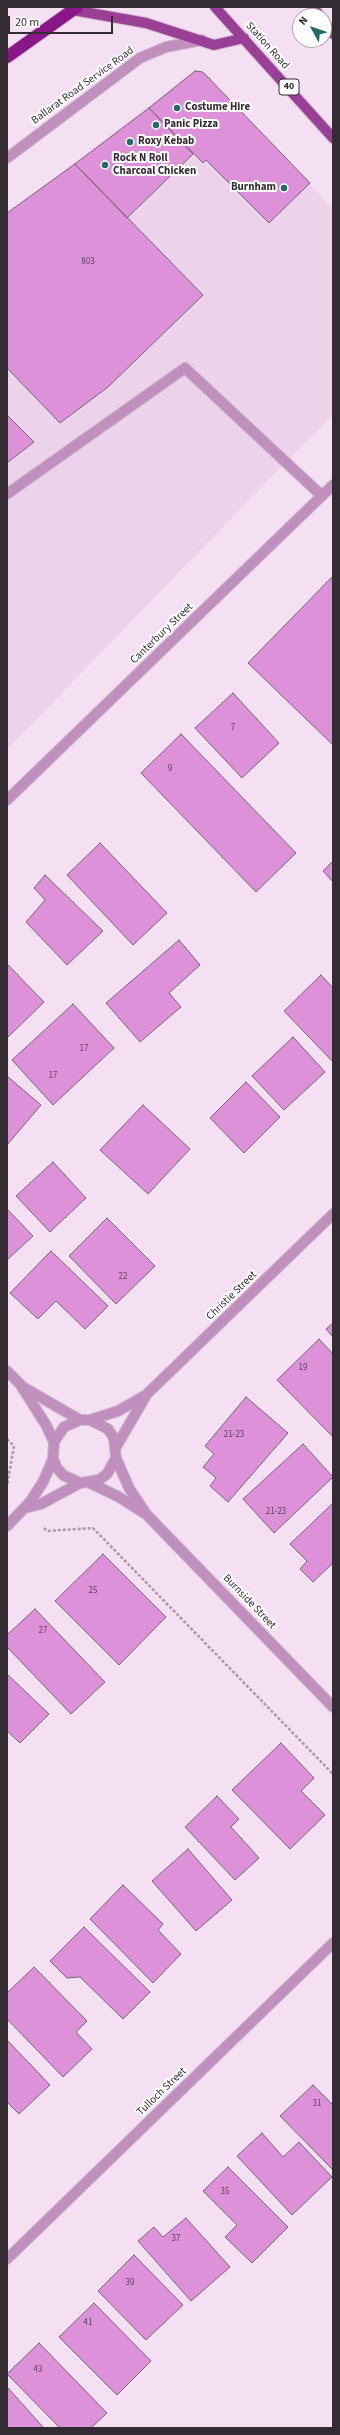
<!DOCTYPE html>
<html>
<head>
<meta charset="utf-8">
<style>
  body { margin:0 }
  #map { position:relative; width:340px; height:2435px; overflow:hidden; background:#f5dff3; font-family:"Source Sans 3",sans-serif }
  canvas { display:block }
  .frame { position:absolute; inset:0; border:8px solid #342c33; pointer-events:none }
  .north { position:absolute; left:292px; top:8px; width:40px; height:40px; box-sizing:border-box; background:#fff; border:1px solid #aeabad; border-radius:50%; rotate:310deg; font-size:11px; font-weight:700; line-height:16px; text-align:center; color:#342c33 }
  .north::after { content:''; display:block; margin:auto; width:14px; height:18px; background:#236b63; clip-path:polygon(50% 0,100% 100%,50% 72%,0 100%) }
  .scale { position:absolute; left:8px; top:16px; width:105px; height:18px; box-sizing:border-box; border:2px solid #342c33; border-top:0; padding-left:5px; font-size:12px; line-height:14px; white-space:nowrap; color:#342c33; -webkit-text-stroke:3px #fff; paint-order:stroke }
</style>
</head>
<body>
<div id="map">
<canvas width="340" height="2435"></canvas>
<div class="frame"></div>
<div class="north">N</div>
<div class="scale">20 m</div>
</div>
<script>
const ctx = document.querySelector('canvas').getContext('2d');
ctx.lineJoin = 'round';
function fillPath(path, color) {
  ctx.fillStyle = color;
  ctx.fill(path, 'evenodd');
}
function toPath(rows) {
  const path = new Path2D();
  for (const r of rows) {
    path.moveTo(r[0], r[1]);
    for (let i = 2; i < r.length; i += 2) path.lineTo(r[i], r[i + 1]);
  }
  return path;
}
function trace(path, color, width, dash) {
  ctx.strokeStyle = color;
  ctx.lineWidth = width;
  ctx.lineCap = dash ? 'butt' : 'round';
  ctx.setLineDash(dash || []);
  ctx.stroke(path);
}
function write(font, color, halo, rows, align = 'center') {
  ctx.font = font + ' "Source Sans 3",sans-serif';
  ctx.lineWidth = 4;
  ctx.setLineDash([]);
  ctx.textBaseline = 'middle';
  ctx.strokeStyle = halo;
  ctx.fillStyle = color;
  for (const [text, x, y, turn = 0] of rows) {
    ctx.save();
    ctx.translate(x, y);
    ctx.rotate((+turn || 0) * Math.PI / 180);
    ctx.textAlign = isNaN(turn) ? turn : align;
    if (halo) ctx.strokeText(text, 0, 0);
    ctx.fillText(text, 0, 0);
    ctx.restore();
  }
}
const built = toPath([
  [195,71,203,72,333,208,333,414,7,749,7,213]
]);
const building = toPath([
  [195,71,203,72,310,183,269,223,206,160,203,163,149,108,195,71],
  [149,108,193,154,127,218,75,164,149,108],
  [75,164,203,295,108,387,60,423,7,368,7,213,75,164],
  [7,415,34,442,8,462,7,461,7,415],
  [333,576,333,745,248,663,333,576],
  [233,693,279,743,242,778,195,728,233,693],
  [181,734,296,853,256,892,141,773,181,734],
  [100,843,167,913,133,945,67,875,100,843],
  [333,861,333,882,323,871,333,861],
  [45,875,103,931,67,965,26,922,45,900,34,888,45,875],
  [179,940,200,965,169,993,181,1007,140,1042,106,1003,179,940],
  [7,964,44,1002,7,1038,7,964],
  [321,975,333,988,333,1062,284,1011,321,975],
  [73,1004,114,1048,53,1105,12,1060,73,1004],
  [293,1037,325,1072,284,1110,252,1076,293,1037],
  [7,1076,41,1105,7,1145,7,1076],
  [246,1082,280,1117,244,1153,210,1118,246,1082],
  [143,1105,190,1149,148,1194,100,1150,143,1105],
  [53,1162,86,1198,50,1232,16,1196,53,1162],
  [7,1209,33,1236,7,1260,7,1209],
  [107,1218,155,1266,116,1304,69,1256,107,1218],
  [51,1251,108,1306,85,1329,56,1301,38,1319,10,1293,51,1251],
  [333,1323,333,1337,326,1329,333,1323],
  [319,1339,333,1354,333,1437,277,1380,319,1339],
  [246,1397,288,1433,228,1502,210,1486,216,1478,203,1467,214,1454,205,1446,246,1397],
  [303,1444,333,1477,274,1533,243,1499,303,1444],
  [333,1503,333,1563,313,1582,300,1569,307,1561,290,1544,333,1503],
  [103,1554,166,1617,119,1665,55,1601,103,1554],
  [35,1609,105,1682,71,1714,7,1647,7,1635,35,1609],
  [7,1674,49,1714,20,1743,7,1731,7,1674],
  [281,1743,314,1778,301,1791,325,1815,290,1849,232,1790,281,1743],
  [217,1796,239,1819,231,1827,259,1858,235,1880,185,1827,217,1796],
  [188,1849,232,1900,196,1931,152,1881,188,1849],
  [123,1885,163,1924,158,1930,181,1954,153,1983,90,1919,123,1885],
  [84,1927,150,1992,123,2019,80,1977,67,1978,50,1961,84,1927],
  [34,1967,87,2021,76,2032,92,2049,63,2077,7,2019,7,1993,34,1967],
  [7,2040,50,2085,19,2114,7,2102,7,2040],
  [313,2085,333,2105,333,2170,280,2116,313,2085],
  [262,2133,283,2157,299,2142,332,2177,292,2215,237,2156,262,2133],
  [228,2167,288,2227,252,2263,225,2237,237,2225,203,2191,228,2167],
  [186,2218,230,2267,191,2301,138,2241,154,2227,163,2237,186,2218],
  [134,2255,183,2305,146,2340,98,2291,134,2255],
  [94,2303,151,2361,117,2395,59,2337,94,2303],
  [39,2343,107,2413,91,2428,60,2428,7,2374,39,2343],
  [7,2387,44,2428,7,2428,7,2387]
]);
const path = toPath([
  [7,1439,14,1446,7,1486],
  [44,1528,47,1531,93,1528,333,1774]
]);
const minor = toPath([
  [7,158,140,58,166,47,202,40],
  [7,494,185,368,322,496],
  [7,800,333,485],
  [7,1371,20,1384,46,1425,54,1442],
  [23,1387,80,1420],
  [90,1420,118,1411,146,1395],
  [116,1447,147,1394,333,1214],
  [116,1458,107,1474,99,1480,80,1483,63,1475,57,1468,53,1459,54,1442,64,1427,80,1420,90,1420,108,1429,114,1438,116,1458,129,1488,147,1515,333,1707],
  [90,1483,119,1497,144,1513],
  [25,1508,41,1504,80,1483],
  [7,1526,30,1502,43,1482,53,1459],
  [7,2259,333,1943]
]);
const major = toPath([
  [215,7,333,138],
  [313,7,320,16],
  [73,10,146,23,214,45,244,38],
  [324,22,333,34]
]);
const highway = toPath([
  [7,57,77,7]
]);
const markers = [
  [177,108,4,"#236b63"],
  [156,125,4,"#236b63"],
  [130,142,4,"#236b63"],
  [105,165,4,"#236b63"],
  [284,188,4,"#236b63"]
];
const numberNames = [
  ["803",88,262],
  ["7",233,728],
  ["9",170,769],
  ["17",84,1049],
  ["17",53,1076],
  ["22",123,1277],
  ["19",303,1368],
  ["21-23",234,1435],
  ["21-23",276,1512],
  ["25",93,1591],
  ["27",43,1631],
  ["31",317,2104],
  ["35",225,2192],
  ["37",176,2239],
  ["39",130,2283],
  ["41",88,2323],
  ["43",38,2370]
];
const shields = [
  [289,87,20]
];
const shieldNames = [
  ["40",289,87]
];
const streetNames = [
  ["Station Road",267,46,48],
  ["Ballarat Road Service Road",83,86,-36],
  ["Canterbury Street",162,634,-44],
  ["Christie Street",232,1296,-44],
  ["Burnside Street",249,1602,46],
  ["Tulloch Street",162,2092,-44]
];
const poiNames = [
  ["Costume Hire",185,108],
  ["Panic Pizza",164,125],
  ["Roxy Kebab",138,142],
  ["Rock N Roll",113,159],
  ["Charcoal Chicken",113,172],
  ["Burnham",276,188,"right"]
];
fillPath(built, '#edd2eb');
fillPath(building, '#dd91d8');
trace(building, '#786576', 1);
trace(minor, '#cebbcd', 12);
trace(major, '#cebbcd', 12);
trace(highway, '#cebbcd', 14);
trace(path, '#a999a8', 2.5, [3, 2]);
trace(minor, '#c08fbd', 10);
trace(major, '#994096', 10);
trace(highway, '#891787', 12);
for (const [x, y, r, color] of markers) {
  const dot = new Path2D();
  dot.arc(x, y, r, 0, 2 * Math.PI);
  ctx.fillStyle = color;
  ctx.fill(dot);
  trace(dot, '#fff', 1.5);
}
write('9px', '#5e455c', null, numberNames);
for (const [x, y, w] of shields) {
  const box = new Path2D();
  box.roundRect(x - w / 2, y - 8, w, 16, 3);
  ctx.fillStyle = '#fff';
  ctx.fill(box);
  trace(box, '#342c33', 1);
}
write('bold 10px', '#342c33', null, shieldNames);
write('11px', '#342c33', '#fff', streetNames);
write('bold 11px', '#342c33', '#fff', poiNames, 'left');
</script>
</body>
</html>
